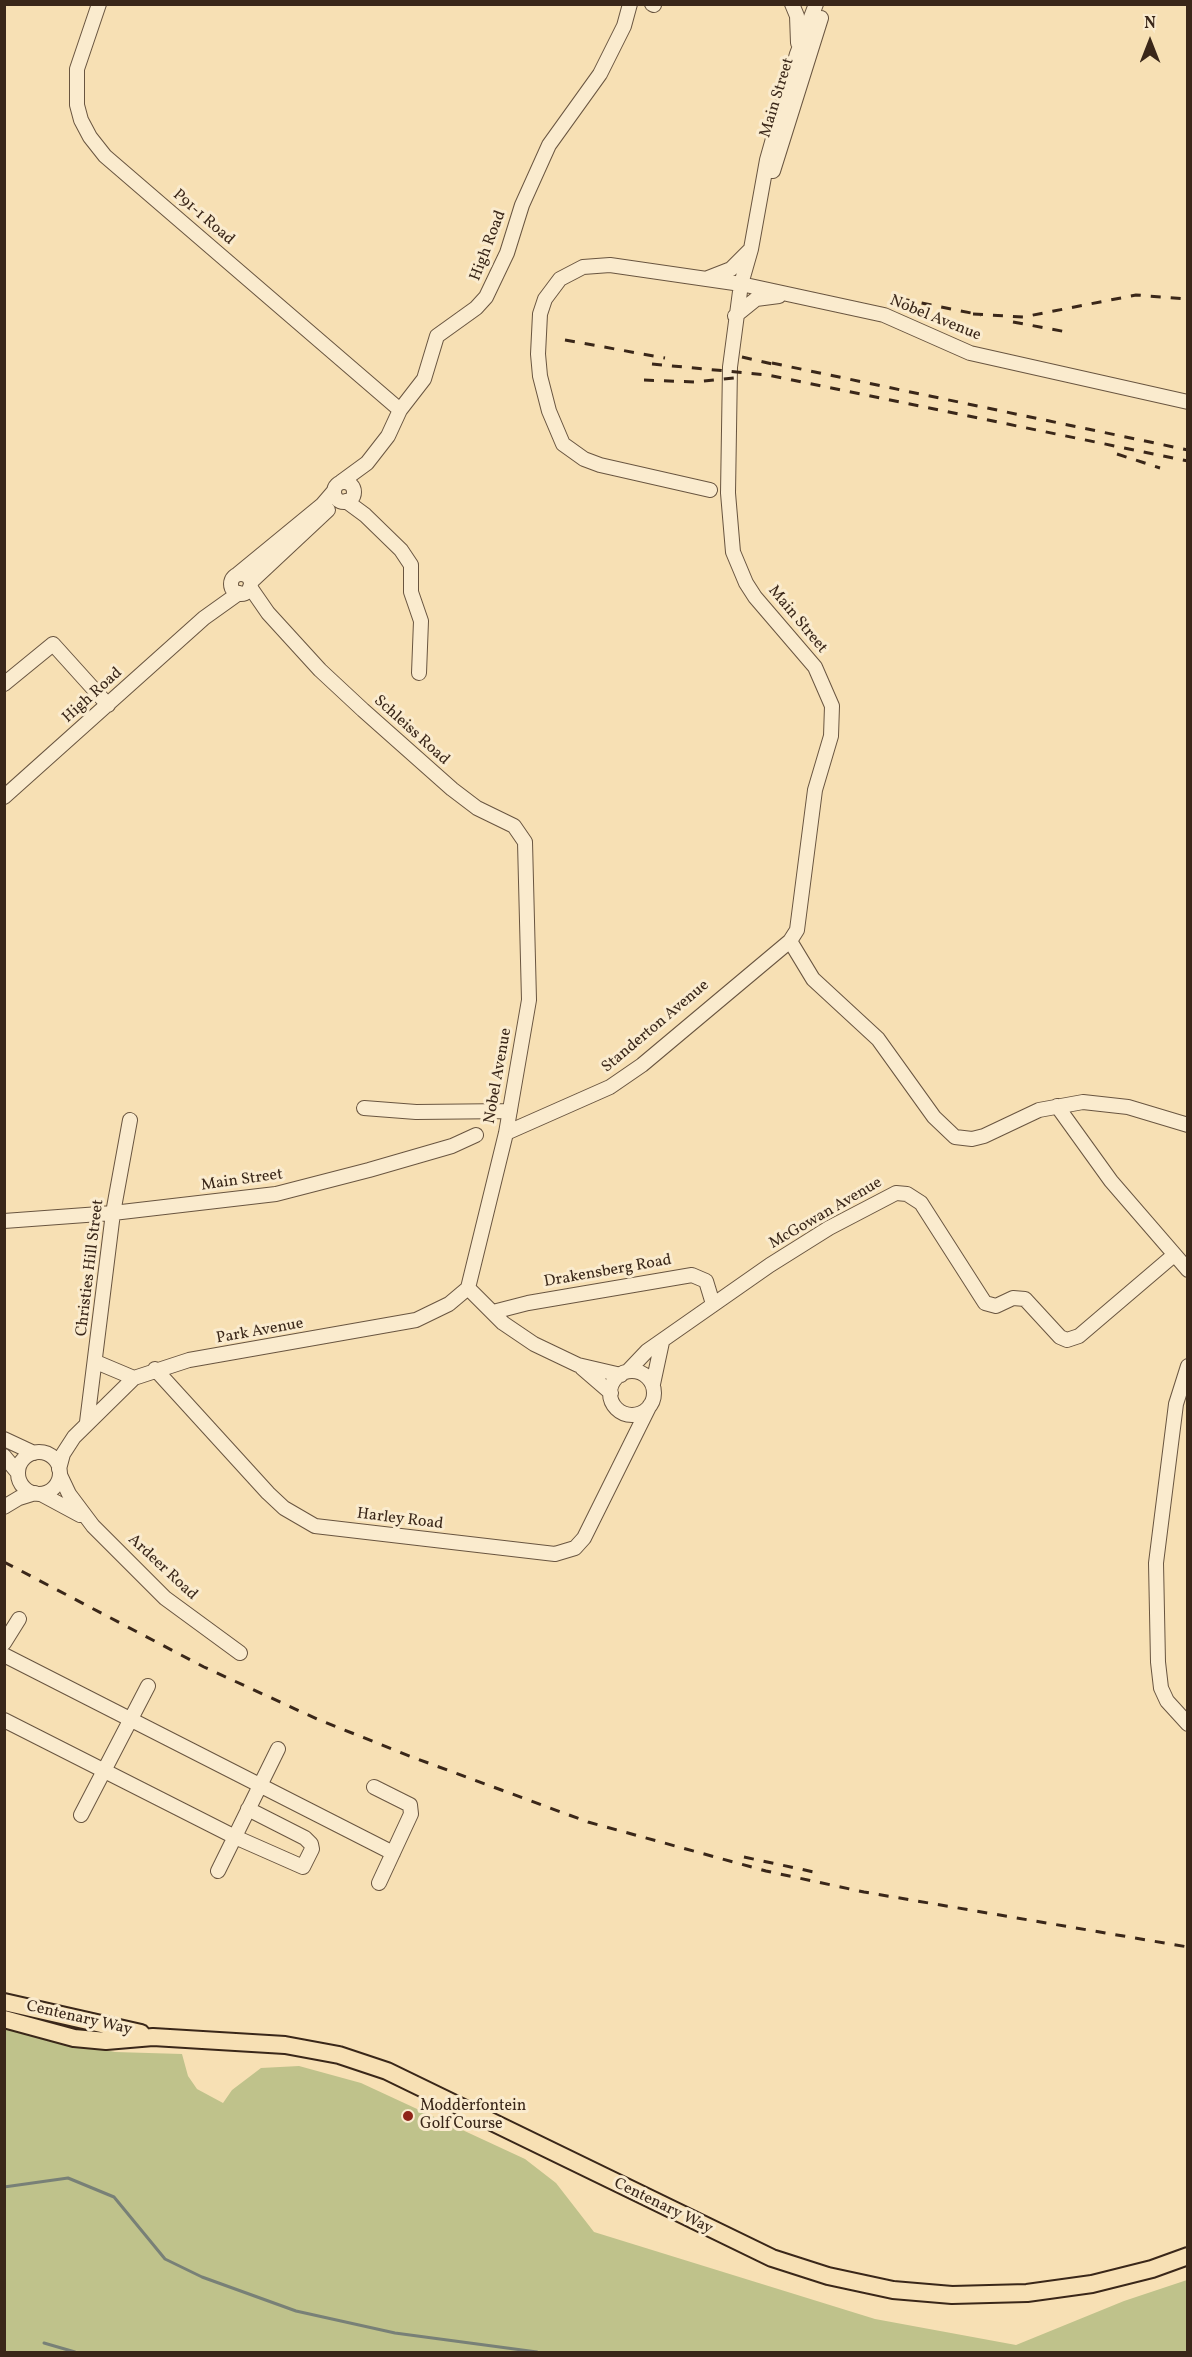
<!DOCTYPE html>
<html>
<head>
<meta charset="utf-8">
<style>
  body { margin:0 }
  #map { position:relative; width:1192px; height:2357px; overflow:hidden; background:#f7e0b4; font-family:Vollkorn,serif }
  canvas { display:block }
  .frame { position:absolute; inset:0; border:6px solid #3a2719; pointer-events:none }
  .north { position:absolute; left:1120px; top:12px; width:60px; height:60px; -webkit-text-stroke:4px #faebce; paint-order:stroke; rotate:0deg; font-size:16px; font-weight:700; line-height:24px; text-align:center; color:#3a2719 }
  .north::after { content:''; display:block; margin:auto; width:21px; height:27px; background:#3a2719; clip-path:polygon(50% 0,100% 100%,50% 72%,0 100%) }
</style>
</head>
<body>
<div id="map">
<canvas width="1192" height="2357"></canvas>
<div class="frame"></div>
<div class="north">N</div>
</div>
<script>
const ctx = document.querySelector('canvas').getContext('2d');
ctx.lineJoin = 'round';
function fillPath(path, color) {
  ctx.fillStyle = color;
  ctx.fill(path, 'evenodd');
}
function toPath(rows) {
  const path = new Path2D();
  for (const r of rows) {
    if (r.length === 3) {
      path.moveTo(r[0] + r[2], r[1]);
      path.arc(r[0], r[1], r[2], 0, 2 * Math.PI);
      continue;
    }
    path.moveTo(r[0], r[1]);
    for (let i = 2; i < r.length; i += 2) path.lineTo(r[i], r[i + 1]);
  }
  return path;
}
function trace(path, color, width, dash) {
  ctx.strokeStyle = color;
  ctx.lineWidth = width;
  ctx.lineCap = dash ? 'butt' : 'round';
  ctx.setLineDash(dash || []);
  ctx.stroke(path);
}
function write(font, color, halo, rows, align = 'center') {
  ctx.font = font + ' Vollkorn,serif';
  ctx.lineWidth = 6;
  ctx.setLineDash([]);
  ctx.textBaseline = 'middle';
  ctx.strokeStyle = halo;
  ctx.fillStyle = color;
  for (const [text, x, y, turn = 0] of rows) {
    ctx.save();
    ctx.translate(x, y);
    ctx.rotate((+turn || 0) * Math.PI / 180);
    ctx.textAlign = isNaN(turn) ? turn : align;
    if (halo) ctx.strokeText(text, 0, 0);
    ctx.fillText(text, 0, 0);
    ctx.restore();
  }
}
const green = toPath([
  [5,2028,115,2052,182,2054,188,2076,197,2089,223,2103,232,2090,261,2068,299,2066,361,2083,525,2159,556,2183,594,2232,875,2319,1016,2345,1124,2301,1187,2280,1187,2352,5,2352]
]);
const stream = toPath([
  [4,2187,68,2178,114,2197,165,2259,202,2277,296,2311,395,2333,537,2352],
  [44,2343,75,2352]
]);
const minor = toPath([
  [99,4,77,69,77,105,81,120,90,137,105,156,400,410],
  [652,4,654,5],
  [792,4,797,16,798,43],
  [773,171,821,18],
  [708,278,731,269,749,251],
  [735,316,756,299,779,296],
  [341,482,367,463,388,436,400,410,424,379,437,336,476,308,486,297,507,253,522,205,549,145,600,74,624,26,630,4],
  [344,492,10],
  [710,490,600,465,584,459,563,444,549,411,540,376,538,354,540,314,545,299,560,279,583,267,610,265,741,284,884,315,970,353,1188,402],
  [346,501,365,515,401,550,411,565,411,592,421,621,419,673],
  [238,574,322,505,334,491],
  [241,584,10],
  [251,582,328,510],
  [250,587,268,613,320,670,363,710,452,789,477,808,514,826,525,842,529,1000,506,1133,468,1288],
  [4,684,53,644,108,705],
  [4,797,204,618,239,593],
  [790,941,813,979,878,1039,934,1117,955,1137,972,1139,984,1136,1039,1110,1083,1102,1128,1107,1188,1125],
  [1057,1106,1111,1181,1188,1270],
  [364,1108,416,1112,510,1111],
  [506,1133,610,1087,642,1065,790,941,797,930,815,790,831,736,832,706,815,667,755,597,746,583,733,552,728,493,730,367,741,284,751,249,767,160,797,54,816,4],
  [4,1221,113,1213,276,1194,369,1170,452,1146,476,1135],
  [468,1288,503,1323,534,1344,578,1365,621,1375],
  [493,1312,528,1303,692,1275,706,1281,713,1304],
  [96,1362,134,1378],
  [1188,1366,1176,1404,1156,1563,1158,1662,1161,1688,1167,1701,1188,1724],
  [582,1368,611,1393],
  [155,1369,268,1493,284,1508,315,1526,555,1554,575,1548,584,1538,650,1405],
  [628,1371,647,1351,770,1265,829,1228,896,1193,907,1194,921,1203,985,1303,996,1306,1013,1298,1025,1299,1060,1337,1067,1340,1079,1336,1174,1255],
  [632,1393,22],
  [653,1384,662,1342],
  [87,1422,113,1213,130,1120],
  [4,1439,34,1453],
  [39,1473,21],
  [4,1456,18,1473],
  [59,1469,63,1454,74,1437,134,1378,189,1360,416,1320,449,1304,468,1288],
  [60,1475,69,1494,93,1526,165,1598,240,1653],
  [41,1494,80,1515],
  [4,1507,19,1498,35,1493],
  [4,1643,19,1619],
  [4,1655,393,1853],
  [4,1720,235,1837,303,1867,312,1849,311,1844,305,1838,248,1809],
  [374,1787,410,1805,411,1814,379,1883],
  [81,1815,148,1686],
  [218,1871,278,1749]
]);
const major = toPath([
  [4,2002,141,2033],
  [4,2019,74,2038,106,2041,153,2037,285,2045,339,2055,387,2071,772,2258,828,2276,893,2290,952,2295,1027,2293,1092,2284,1152,2269,1188,2256]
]);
const rail = toPath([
  [902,299,981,315],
  [973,314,1023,317,1136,295,1188,299],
  [1013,322,1067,332],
  [565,340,665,358],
  [742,357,781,366],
  [772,363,1188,450],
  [652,364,768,375,1188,461],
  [644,380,695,382,743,377],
  [1117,454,1160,468],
  [4,1562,204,1667,317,1719,412,1757,588,1822,766,1871,864,1892,1188,1947],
  [744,1857,814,1872]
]);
const markers = [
  [408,2116,6,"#8f2418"]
];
const streetNames = [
  ["Main Street",778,98,-73],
  ["P91-1 Road",203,218,41],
  ["High Road",489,246,-69],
  ["Nobel Avenue",935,319,22],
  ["Main Street",797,620,50],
  ["High Road",93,696,-42],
  ["Schleiss Road",411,731,42],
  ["Standerton Avenue",656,1027,-40],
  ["Nobel Avenue",499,1076,-80],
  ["Main Street",242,1181,-8],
  ["McGowan Avenue",826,1214,-30],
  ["Christies Hill Street",91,1268,-83],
  ["Drakensberg Road",608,1272,-10],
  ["Park Avenue",260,1332,-10],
  ["Harley Road",400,1520,7],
  ["Ardeer Road",162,1568,43],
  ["Centenary Way",79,2019,13],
  ["Centenary Way",663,2207,26]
];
const poiNames = [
  ["Modderfontein",420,2107],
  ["Golf Course",420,2125]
];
fillPath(green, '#bfc28b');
trace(stream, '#788077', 3);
trace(minor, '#695540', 16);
trace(major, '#3a2719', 20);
trace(minor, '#faebce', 14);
trace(major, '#f7e0b4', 16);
trace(rail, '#3a2719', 3, [10, 10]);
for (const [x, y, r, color] of markers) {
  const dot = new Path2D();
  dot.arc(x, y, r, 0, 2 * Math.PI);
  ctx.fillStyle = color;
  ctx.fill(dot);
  trace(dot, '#faebce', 2);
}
write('16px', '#3a2719', '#faebce', streetNames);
write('16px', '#3a2719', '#faebce', poiNames, 'left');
</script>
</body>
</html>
